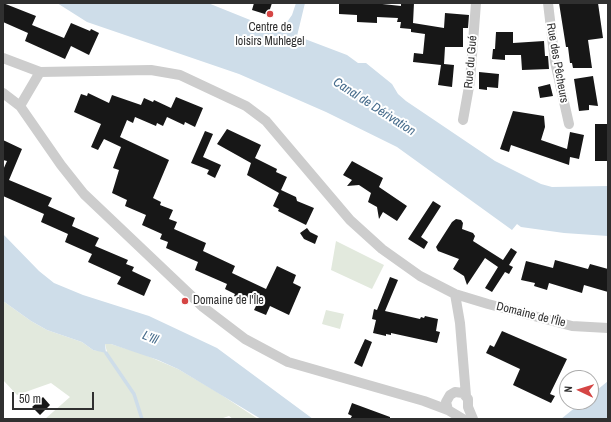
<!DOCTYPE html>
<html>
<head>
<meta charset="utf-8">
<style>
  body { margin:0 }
  #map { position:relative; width:611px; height:422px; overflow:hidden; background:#fff; font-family:"Archivo Narrow",sans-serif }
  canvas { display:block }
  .frame { position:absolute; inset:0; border:4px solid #303030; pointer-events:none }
  .north { position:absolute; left:559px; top:370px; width:40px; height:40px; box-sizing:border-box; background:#fff; border:1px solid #acacac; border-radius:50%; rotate:274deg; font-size:11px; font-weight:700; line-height:16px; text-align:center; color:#303030 }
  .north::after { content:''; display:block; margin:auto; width:14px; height:18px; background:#d54544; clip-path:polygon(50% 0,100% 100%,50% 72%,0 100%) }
  .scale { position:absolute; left:12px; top:392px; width:82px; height:18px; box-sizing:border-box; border:2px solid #303030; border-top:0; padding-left:5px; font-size:12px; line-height:14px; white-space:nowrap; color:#303030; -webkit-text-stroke:3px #fff; paint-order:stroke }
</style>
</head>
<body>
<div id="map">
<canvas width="611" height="422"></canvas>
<div class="frame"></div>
<div class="north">N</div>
<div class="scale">50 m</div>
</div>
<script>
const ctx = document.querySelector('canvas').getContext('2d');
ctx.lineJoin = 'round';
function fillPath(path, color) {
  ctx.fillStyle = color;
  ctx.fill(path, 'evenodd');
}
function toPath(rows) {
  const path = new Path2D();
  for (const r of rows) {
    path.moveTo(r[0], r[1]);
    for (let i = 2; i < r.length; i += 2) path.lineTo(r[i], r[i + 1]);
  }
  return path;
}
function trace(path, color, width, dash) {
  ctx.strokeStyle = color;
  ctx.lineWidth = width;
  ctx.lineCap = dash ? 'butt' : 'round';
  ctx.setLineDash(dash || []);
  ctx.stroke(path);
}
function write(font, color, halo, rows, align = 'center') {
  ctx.font = font + ' "Archivo Narrow",sans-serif';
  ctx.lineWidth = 4;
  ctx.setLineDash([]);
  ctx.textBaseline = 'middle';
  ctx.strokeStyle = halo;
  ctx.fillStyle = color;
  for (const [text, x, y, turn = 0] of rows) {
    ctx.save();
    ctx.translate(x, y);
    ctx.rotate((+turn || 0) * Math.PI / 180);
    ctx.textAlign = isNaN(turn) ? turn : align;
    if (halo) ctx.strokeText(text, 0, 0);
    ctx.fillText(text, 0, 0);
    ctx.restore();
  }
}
const green = toPath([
  [336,241,384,265,372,289,331,270],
  [3,301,31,321,47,330,82,342,93,350,107,352,105,344,111,344,143,354,178,369,217,392,258,419,233,419,229,416,220,419,45,419,70,397,51,383,17,395,3,380],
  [326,310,344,314,340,329,322,324]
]);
const water = toPath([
  [57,3,208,3,280,32,292,15,296,3,305,3,297,36,347,55,358,63,366,63,392,84,398,94,406,101,495,161,541,184,552,187,608,186,608,236,564,233,521,227,517,224,512,230,397,147,326,112,239,74,87,22],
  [3,234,39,271,54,283,83,295,149,316,217,348,313,419,261,419,178,369,158,360,111,344,105,344,106,353,93,350,82,342,47,330,31,321,3,301],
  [608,381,608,419,561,419,582,402,591,402,591,395]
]);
const stream = toPath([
  [106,353,134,394,142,419]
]);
const building = toPath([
  [3,3,36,16,32,25,64,38,71,23,90,31,91,29,99,33,89,55,71,46,65,59,25,41,28,33,3,22],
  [254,3,272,3,268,15,252,10],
  [339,3,373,3,401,6,401,3,414,3,413,23,444,28,445,13,469,15,468,28,463,28,463,47,445,47,444,64,454,65,452,87,438,85,441,65,413,62,414,53,423,54,425,34,411,32,411,29,400,28,401,22,397,22,398,18,377,17,377,23,357,22,357,15,339,14],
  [559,3,598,3,603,38,588,40,592,68,573,68,572,63,570,63,568,47,566,47],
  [496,32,513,32,513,43,544,41,545,56,548,56,549,69,522,70,521,55,505,55,505,60,492,59,493,49,495,49],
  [479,72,499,74,498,88,487,87,487,90,479,89],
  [593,76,598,106,589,105,589,110,579,111,574,79],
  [550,84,553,96,540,98,538,87],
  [88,93,109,103,112,95,141,105,144,98,153,102,154,100,171,108,176,97,203,108,195,127,185,122,184,125,167,117,163,126,157,123,156,126,135,117,133,123,127,120,120,137,169,160,153,198,161,202,160,205,173,210,169,219,177,222,174,229,206,243,203,251,235,266,232,273,266,289,277,266,296,275,293,283,301,287,289,315,270,306,266,315,254,310,256,306,234,296,235,294,225,289,227,284,195,270,198,262,166,248,168,242,160,239,162,234,142,225,146,215,125,206,127,200,112,193,119,170,113,168,121,147,104,139,98,150,91,147,101,124,74,112,81,94,87,96],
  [513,111,544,116,545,127,541,140,567,149,570,132,584,135,579,159,570,157,569,165,511,145,509,152,500,149],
  [595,124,608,124,608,161,595,161],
  [227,129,261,145,255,158,277,169,276,172,287,177,281,190,296,197,297,201,314,208,306,225,278,211,279,209,273,206,279,193,247,175,251,163,217,144],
  [205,131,213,134,203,157,221,165,215,178,207,174,209,170,191,163],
  [3,140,22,149,9,180,52,198,48,206,75,218,72,226,99,238,95,246,128,260,126,264,134,267,132,271,151,280,144,296,117,284,121,277,88,262,92,254,65,242,68,234,41,222,44,214,3,196,3,170,7,161,3,160],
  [352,161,383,178,379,187,407,206,397,221,383,212,379,219,377,207,368,202,371,193,359,185,347,186,352,180,343,175],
  [433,201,441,206,421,237,428,242,424,249,408,239],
  [456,219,461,220,463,223,462,229,473,233,475,236,473,241,503,260,511,248,517,252,509,265,513,267,509,274,505,272,492,292,485,288,498,267,485,258,467,285,464,276,453,269,459,259,438,251,436,247,452,222],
  [307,228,310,232,318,236,315,244,304,239,300,233],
  [555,260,588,269,590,264,608,269,608,292,584,285,582,293,549,283,547,290,534,286,535,283,521,280,526,261,553,268],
  [390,277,398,280,385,311,420,319,421,317,424,318,425,316,438,319,436,331,440,332,437,343,391,333,391,335,386,334,386,336,373,333,376,320,372,319,374,309,377,310],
  [502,331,567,359,550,394,555,396,551,403,513,385,520,369,486,353,490,345,494,347],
  [365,339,372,342,362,367,354,363],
  [43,397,50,405,40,415,32,407],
  [352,403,390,417,390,419,350,419,352,416,348,414]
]);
const street = toPath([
  [548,3,555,62,569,124],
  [3,58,40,72,151,70,180,75,246,106,266,121,350,220,382,249,420,276,455,294,488,304,572,326,608,328],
  [3,93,20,106,61,165,84,194,203,307,245,339,288,362,424,401,448,410,463,419],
  [20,106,40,72],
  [463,120,470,81,476,3],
  [455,294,460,323,466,396],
  [448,410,446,402,450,395,455,392,463,393,468,399,468,407,473,419]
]);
const markers = [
  [270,14,4,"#d54544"],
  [185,301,4,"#d54544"]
];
const poiNames = [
  ["Centre de",270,28],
  ["loisirs Muhlegel",270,42],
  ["Domaine de l'Île",193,301,"left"]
];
const streetNames = [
  ["Rue du Gué",471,62,-85],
  ["Rue des Pêcheurs",557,63,80],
  ["Domaine de l'Île",531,315,14]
];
const waterNames = [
  ["Canal de Dérivation",374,107,33],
  ["L'Ill",150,338,23]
];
fillPath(green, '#e2e9dd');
fillPath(water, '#cedde9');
trace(stream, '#cedde9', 3.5);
fillPath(building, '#171717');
trace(street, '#cdcdcd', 10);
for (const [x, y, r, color] of markers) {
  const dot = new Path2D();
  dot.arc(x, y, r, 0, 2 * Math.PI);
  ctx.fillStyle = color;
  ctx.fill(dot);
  trace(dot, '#fff', 1.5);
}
write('12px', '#303030', '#fff', poiNames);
write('12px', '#303030', '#fff', streetNames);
write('italic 13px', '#456b8b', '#fff', waterNames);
</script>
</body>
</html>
